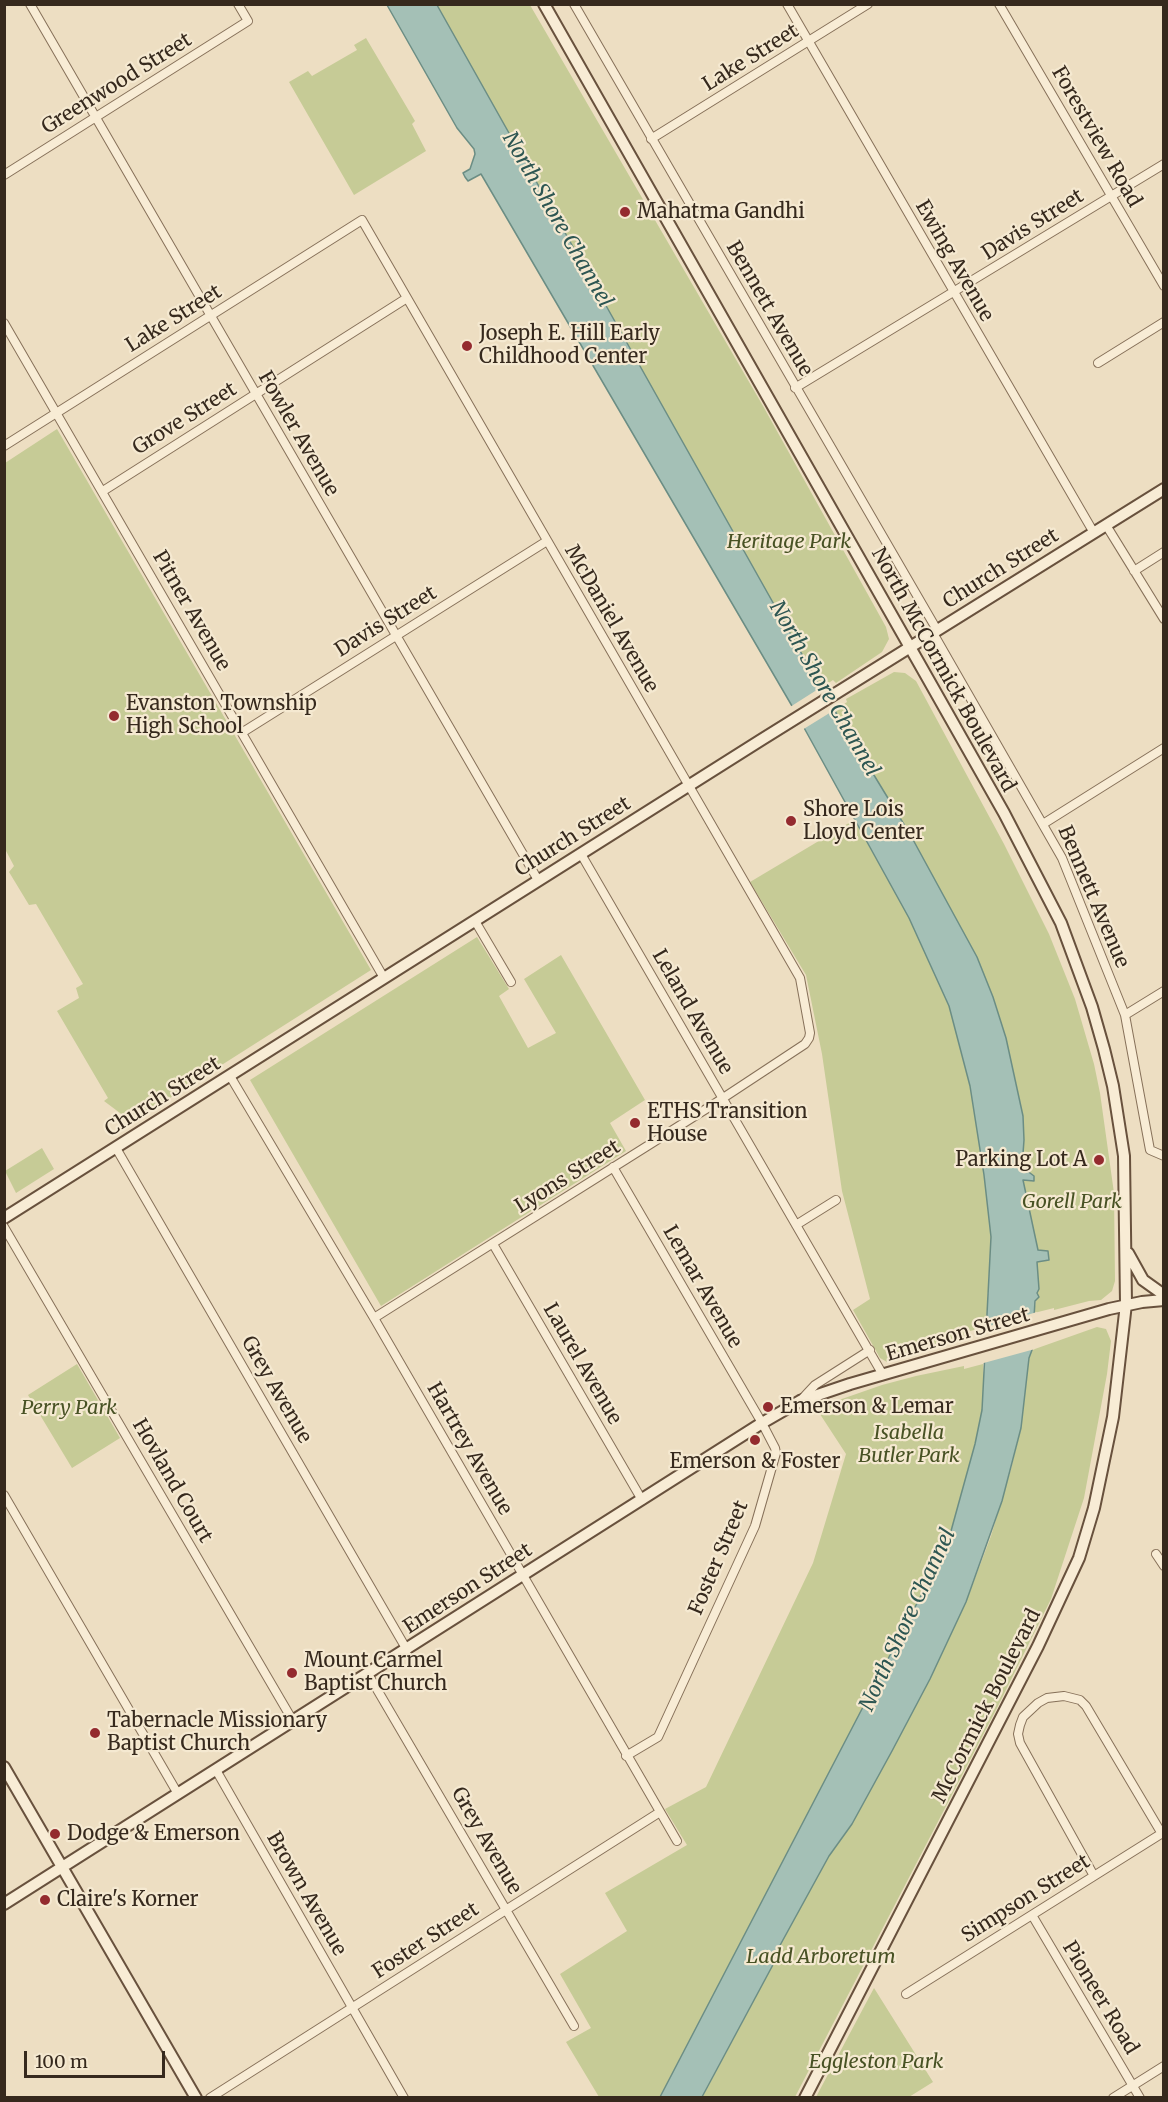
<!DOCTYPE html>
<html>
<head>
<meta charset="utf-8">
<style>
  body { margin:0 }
  #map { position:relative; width:1168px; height:2102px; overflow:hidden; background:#eddec2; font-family:Merriweather,serif }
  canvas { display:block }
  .frame { position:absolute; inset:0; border:6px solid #36291d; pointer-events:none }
  .scale { position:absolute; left:24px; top:2051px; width:141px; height:27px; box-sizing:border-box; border:3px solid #36291d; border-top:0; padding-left:8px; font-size:18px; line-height:21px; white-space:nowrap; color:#36291d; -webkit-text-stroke:4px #f5e9d1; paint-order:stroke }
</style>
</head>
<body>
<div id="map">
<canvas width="1168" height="2102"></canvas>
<div class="frame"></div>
<div class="scale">100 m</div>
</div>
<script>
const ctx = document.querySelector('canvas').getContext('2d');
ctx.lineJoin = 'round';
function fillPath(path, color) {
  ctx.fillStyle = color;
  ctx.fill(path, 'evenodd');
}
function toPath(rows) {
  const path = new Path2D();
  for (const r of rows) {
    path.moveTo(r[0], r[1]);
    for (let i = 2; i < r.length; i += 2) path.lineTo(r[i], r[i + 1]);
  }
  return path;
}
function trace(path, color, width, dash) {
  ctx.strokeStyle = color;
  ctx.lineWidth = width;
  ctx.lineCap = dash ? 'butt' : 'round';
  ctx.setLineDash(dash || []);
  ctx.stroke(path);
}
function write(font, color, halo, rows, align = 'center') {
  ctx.font = font + ' Merriweather,serif';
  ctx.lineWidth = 4.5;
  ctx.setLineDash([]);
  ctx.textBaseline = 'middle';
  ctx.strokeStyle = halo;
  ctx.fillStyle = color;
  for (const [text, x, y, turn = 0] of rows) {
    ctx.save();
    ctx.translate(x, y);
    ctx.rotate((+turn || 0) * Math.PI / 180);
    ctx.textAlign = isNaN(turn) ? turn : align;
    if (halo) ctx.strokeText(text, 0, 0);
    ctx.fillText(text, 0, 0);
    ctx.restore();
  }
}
const green = toPath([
  [437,5,530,5,763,406,886,627,889,639,882,652,836,683,833,680,821,688],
  [366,38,415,121,412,124,426,151,354,195,289,82,308,71,312,76,357,50,354,45],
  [57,429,371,970,132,1122,104,1101,108,1098,57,1011,79,998,76,988,83,984,36,904,29,905,9,872,14,866,5,849,5,463],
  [894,672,905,673,916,681,1004,844,1049,934,1075,999,1094,1064,1100,1093,1114,1193,1115,1281,1112,1291,1101,1300,1089,1301,1054,1310,1054,1308,1034,1313,1038,1287,1037,1262,1049,1260,1048,1251,1038,1250,1022,1179,1034,1181,1022,1167,1024,1140,1023,1116,1015,1078,993,997,977,957,911,836,834,711,847,702,846,699],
  [854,820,910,918,949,1006,970,1086,984,1175,991,1237,986,1327,966,1332,966,1339,887,1362,880,1358,853,1310,870,1299,842,1191,822,1054,806,975,750,882],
  [477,937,509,989,499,996,528,1048,556,1033,524,979,561,955,645,1100,610,1123,626,1151,381,1306,250,1080],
  [42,1148,54,1169,16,1193,5,1171],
  [1097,1327,1106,1329,1111,1341,1107,1374,1084,1498,1051,1599,997,1708,795,2097,702,2098,775,1961,778,1949,829,1856,852,1824,892,1751,930,1679,966,1602,991,1536,1011,1469,1021,1428,1029,1358,1032,1350],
  [77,1364,120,1438,72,1468,28,1395],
  [983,1364,984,1381,982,1410,975,1444,951,1531,927,1584,660,2097,599,2097,566,2042,591,2028,560,1974,627,1931,605,1893,687,1845,665,1809,706,1787,813,1563,846,1454,816,1408,882,1385,916,1376,964,1366,964,1369],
  [874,1988,933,2082,909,2097,816,2097]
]);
const water = toPath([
  [387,5,437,5,821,688,911,836,977,957,993,997,1006,1038,1023,1116,1024,1140,1022,1167,1034,1176,1034,1181,1023,1180,1038,1250,1048,1251,1049,1260,1037,1262,1039,1289,1037,1293,1039,1297,1035,1301,1032,1350,1029,1358,1021,1428,1002,1501,966,1602,930,1679,892,1751,852,1824,829,1856,778,1949,775,1961,702,2097,660,2097,927,1584,951,1531,975,1444,982,1410,991,1237,984,1175,970,1086,949,1006,909,918,792,706,481,174,468,181,465,177,463,173,470,169,475,154,474,149,457,128,387,5]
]);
const pier = toPath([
  [823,686,836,709,802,730,790,707],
  [1037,1312,1035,1349,980,1364,983,1328]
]);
const street = toPath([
  [30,4,538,880],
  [574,4,937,630],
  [787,4,1094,533],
  [999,4,1164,286],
  [651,139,868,4],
  [4,175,248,21,238,4],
  [4,323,384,978],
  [1098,363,1164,322],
  [795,388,1164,164],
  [4,446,362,220,800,978,810,1033,809,1038,805,1044,714,1104,374,1318],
  [103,491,407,298],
  [1106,525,1164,619],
  [1134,571,1164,552],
  [933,633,1062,858,1125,1015,1150,1150,1164,1156],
  [243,732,547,541],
  [1043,824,1164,748],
  [581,854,883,1375],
  [475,921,511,982],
  [1125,1015,1164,991],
  [230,1076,374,1318,677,1841],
  [116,1148,407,1650],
  [613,1167,762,1423,775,1448,776,1453,755,1526,658,1737,626,1756],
  [796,1225,836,1200],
  [4,1227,293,1721],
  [493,1244,642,1500],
  [801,1400,815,1385,870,1350],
  [4,1495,178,1794],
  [1156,1554,1164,1566],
  [368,1674,574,2026],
  [216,1770,404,2098],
  [1094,1876,1020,1743,1018,1734,1020,1725,1023,1717,1038,1703,1047,1698,1064,1696,1080,1700,1086,1706,1162,1834],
  [1032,1915,1140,2098],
  [906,1994,1164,1832],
  [210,2098,660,1812],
  [1113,2098,1164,2066]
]);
const secondary = toPath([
  [544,4,919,663,1004,813,1061,923,1092,1007,1104,1049,1113,1086,1124,1156,1126,1304,1113,1417,1094,1508,1079,1558,1038,1646,805,2098],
  [4,1218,761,740,1164,489],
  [1128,1253,1143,1280,1164,1295],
  [4,1767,196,2098],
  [4,1904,762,1423,800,1401,850,1384,1109,1309,1142,1302,1164,1300]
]);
const markers = [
  [625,212,6,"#942b2f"],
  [467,346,6,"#942b2f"],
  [114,716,6,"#942b2f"],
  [791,821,6,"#942b2f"],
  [635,1123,6,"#942b2f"],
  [1099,1160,6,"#942b2f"],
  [768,1407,6,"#942b2f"],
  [755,1440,6,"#942b2f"],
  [292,1673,6,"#942b2f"],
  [95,1733,6,"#942b2f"],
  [55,1834,6,"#942b2f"],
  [45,1900,6,"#942b2f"]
];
const streetNames = [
  ["Lake Street",751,58,-32],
  ["Greenwood Street",117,84,-32],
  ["Forestview Road",1096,137,60],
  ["Davis Street",1033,225,-32],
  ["Ewing Avenue",954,261,60],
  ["Bennett Avenue",769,309,60],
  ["Lake Street",174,319,-32],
  ["Grove Street",185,419,-32],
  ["Fowler Avenue",298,434,60],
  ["Church Street",1001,569,-32],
  ["Pitner Avenue",191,611,60],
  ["McDaniel Avenue",611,619,60],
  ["Davis Street",386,622,-32],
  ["North McCormick Boulevard",943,670,61],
  ["Church Street",573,837,-32],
  ["Bennett Avenue",1093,897,67],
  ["Leland Avenue",692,1012,60],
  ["Church Street",163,1097,-32],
  ["Lyons Street",568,1177,-32],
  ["Lemar Avenue",702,1287,60],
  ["Emerson Street",958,1335,-16],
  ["Laurel Avenue",582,1364,60],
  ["Grey Avenue",276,1390,60],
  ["Hartrey Avenue",469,1449,60],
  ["Hovland Court",172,1481,60],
  ["Foster Street",719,1558,-67],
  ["Emerson Street",468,1589,-33],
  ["McCormick Boulevard",987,1706,-63],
  ["Grey Avenue",486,1841,60],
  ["Brown Avenue",306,1894,60],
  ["Simpson Street",1026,1899,-32],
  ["Foster Street",426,1941,-33],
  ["Pioneer Road",1100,1998,59]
];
const poiNames = [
  ["Mahatma Gandhi",637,212],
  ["Joseph E. Hill Early",479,334],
  ["Childhood Center",479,357],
  ["Evanston Township",126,704],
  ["High School",126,727],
  ["Shore Lois",803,810],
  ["Lloyd Center",803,833],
  ["ETHS Transition",647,1112],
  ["House",647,1135],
  ["Parking Lot A",1087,1160,"right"],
  ["Emerson & Lemar",780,1407],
  ["Emerson & Foster",755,1462,"center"],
  ["Mount Carmel",304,1661],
  ["Baptist Church",304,1684],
  ["Tabernacle Missionary",107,1721],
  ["Baptist Church",107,1744],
  ["Dodge & Emerson",67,1834],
  ["Claire's Korner",57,1900]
];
const parkNames = [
  ["Heritage Park",789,542],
  ["Gorell Park",1072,1202],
  ["Perry Park",69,1408],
  ["Isabella",909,1433],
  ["Butler Park",909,1456],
  ["Ladd Arboretum",821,1957],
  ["Eggleston Park",876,2062]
];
const waterNames = [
  ["North Shore Channel",557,220,60],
  ["North Shore Channel",824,689,60],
  ["North Shore Channel",908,1620,-65]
];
fillPath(green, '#c6cb96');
fillPath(water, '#a4c0b6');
trace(water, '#6b8d84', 1.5);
fillPath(pier, '#eddec2');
trace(street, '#867059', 10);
trace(secondary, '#68513d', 14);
trace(street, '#f8ecd5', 8);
trace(secondary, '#f8ecd5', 10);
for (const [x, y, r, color] of markers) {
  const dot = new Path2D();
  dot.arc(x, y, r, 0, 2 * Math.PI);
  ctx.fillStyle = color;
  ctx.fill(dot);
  trace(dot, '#f5e9d1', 2);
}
write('20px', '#36291d', '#f5e9d1', streetNames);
write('20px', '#36291d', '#f5e9d1', poiNames, 'left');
write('italic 20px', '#485224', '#f5e9d1', parkNames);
write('italic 21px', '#2d5652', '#f5e9d1', waterNames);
</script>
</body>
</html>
